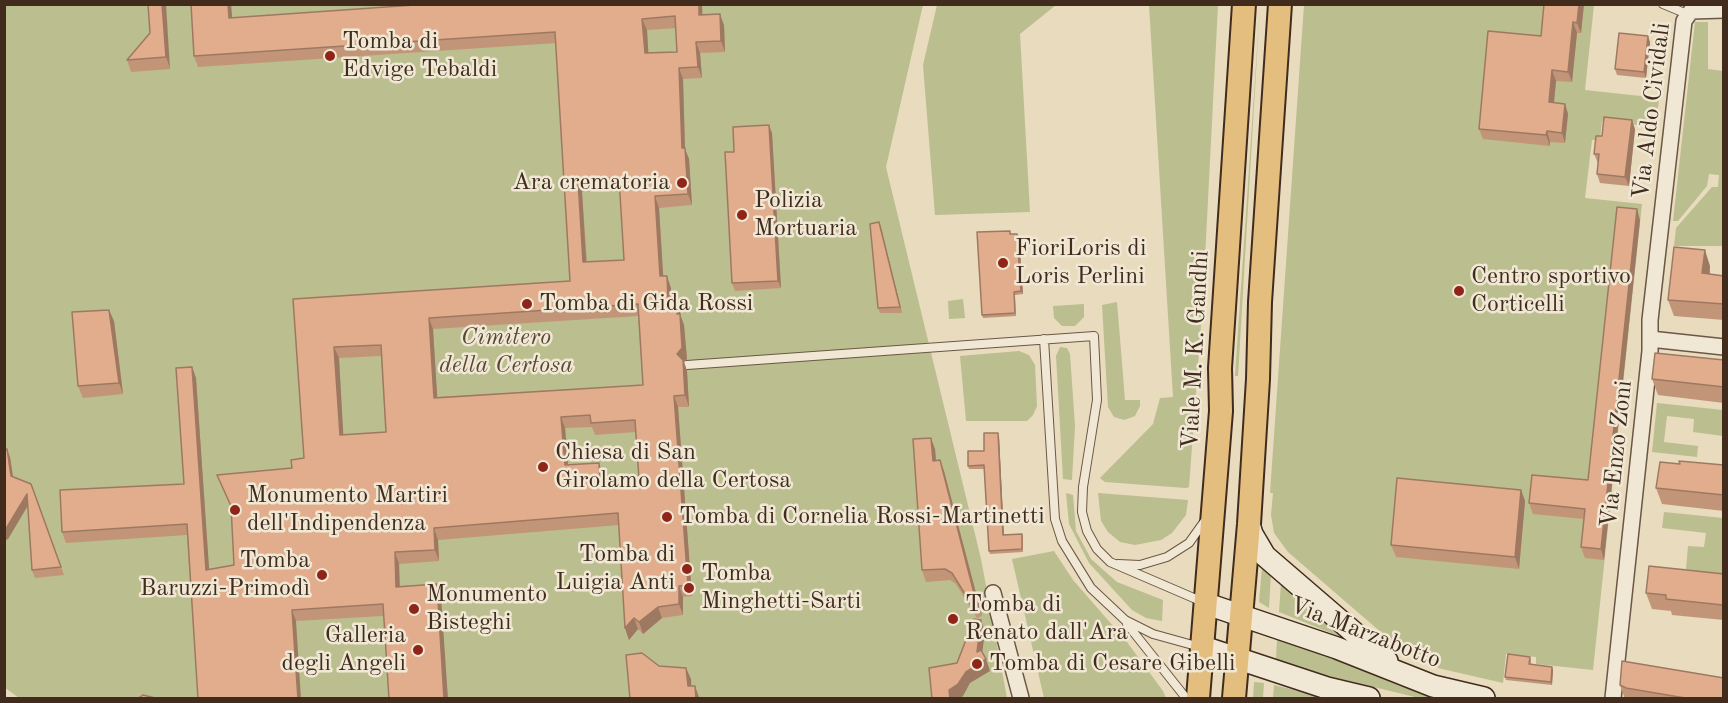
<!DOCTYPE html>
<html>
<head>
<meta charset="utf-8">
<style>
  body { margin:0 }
  #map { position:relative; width:1728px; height:703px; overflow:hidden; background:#e8dbbe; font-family:"Old Standard TT",serif }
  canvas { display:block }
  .frame { position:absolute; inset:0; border:6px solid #402b1d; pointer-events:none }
</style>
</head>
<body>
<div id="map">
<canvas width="1728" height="703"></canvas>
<div class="frame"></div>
</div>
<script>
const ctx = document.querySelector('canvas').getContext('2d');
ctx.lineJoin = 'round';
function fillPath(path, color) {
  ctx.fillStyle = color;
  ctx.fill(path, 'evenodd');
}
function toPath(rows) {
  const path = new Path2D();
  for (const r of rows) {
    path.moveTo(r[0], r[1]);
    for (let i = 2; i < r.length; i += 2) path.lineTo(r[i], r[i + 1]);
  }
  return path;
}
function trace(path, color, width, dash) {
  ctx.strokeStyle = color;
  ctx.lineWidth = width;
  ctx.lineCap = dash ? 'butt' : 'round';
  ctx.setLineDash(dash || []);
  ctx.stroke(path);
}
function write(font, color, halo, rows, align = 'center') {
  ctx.font = font + ' "Old Standard TT",serif';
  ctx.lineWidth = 5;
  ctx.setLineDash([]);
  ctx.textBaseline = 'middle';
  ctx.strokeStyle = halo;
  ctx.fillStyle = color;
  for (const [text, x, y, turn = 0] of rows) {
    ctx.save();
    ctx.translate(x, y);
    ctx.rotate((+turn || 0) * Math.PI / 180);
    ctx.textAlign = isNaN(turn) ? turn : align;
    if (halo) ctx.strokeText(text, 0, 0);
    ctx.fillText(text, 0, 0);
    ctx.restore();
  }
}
const green = toPath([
  [4,5,923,5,886,167,981,559,1007,698,19,698,4,687],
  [937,5,1056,5,1020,34,1030,212,935,215,923,65],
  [1149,5,1218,5,1203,297,1189,487,1186,488,1105,482,1100,478,1153,424,1160,398,1173,397],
  [1260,5,1238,376,1235,376],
  [1304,5,1594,5,1585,90,1659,98,1656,127,1602,121,1600,140,1592,140,1585,198,1642,204,1593,670,1536,664,1536,657,1506,654,1503,683,1438,668,1390,640,1288,552,1274,533,1271,515,1273,493,1270,493],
  [1695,22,1708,22,1708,69,1723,71,1723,246,1674,246,1676,228,1712,187,1718,187,1719,175,1709,174,1707,186,1678,221,1673,221],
  [963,299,965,318,949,319,948,301],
  [1117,302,1125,400,1140,400,1140,406,1135,416,1124,420,1114,417,1108,407,1102,305],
  [1084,304,1084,317,1075,326,1062,326,1054,318,1053,306],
  [1060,347,1067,348,1070,354,1075,426,1072,480,1063,479,1056,356],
  [1019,351,1029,355,1035,365,1037,406,1033,415,1027,421,966,421,960,356],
  [1657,403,1723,410,1723,436,1693,432,1694,419,1667,416,1664,442,1698,446,1697,457,1652,452],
  [1066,493,1073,495,1076,531,1091,559,1117,582,1163,600,1162,621,1146,618,1132,610,1089,563,1069,524],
  [1098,493,1188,500,1186,515,1172,533,1161,540,1135,545,1120,542,1108,532,1101,521],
  [1664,512,1723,518,1723,580,1666,568,1686,569,1688,546,1704,547,1706,533,1662,528],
  [1054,551,1073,580,1127,642,1163,691,1166,698,1044,698,1012,559],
  [1262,567,1271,574,1269,608,1259,602],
  [1281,583,1346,639,1279,612],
  [1277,639,1313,649,1400,686,1440,698,1419,698,1296,668,1276,659],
  [1254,682,1264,683,1263,698,1253,698],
  [1274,685,1328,698,1273,698]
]);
const lane = toPath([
  [1663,4,1687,14],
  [1044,339,1055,519,1062,541,1091,588,1125,620,1153,634,1200,647],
  [687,365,1094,336,1097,400,1083,487,1082,512,1087,531,1097,549,1110,562,1203,602],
  [1118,564,1140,565,1167,557,1189,543,1204,522],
  [1127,624,1186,698]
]);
const street = toPath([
  [1650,339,1724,347],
  [993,593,1021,698],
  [1613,698,1650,351,1650,320,1684,21,1691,11,1724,10]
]);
const secondary = toPath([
  [1249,524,1252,534,1265,556,1387,661],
  [1207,604,1337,648,1433,686,1484,698],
  [1203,647,1327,688,1369,698]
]);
const primary = toPath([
  [1198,698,1221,411,1220,368,1244,4],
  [1234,698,1249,524,1258,379,1260,302,1280,4]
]);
const wall = toPath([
  [148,4,170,69,131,72,127,60,150,33],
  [191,4,231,4,232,18,703,15,724,25,725,52,700,53,702,78,683,79,685,149,689,159,692,205,659,208,663,276,671,288,671,299,680,310,680,314,684,325,687,359,684,362,687,371,689,407,678,407,692,596,683,597,683,615,662,618,643,634,638,629,629,640,625,628,619,525,438,540,439,561,399,564,400,586,437,584,441,596,383,616,296,621,198,699,187,535,66,543,62,532,184,484,192,367,196,378,209,570,234,565,232,509,217,475,292,468,304,458,293,299,570,281,556,43,198,67,194,56],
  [676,28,677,52,648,53,647,30],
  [620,189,624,260,587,262,582,192],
  [638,316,643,385,437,397,433,329],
  [381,356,386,432,343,435,339,358],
  [592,427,595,435,636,432,639,479,603,482,603,475,599,463,568,465,565,428],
  [1544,4,1584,4,1581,33,1577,33,1572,82,1556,81,1554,103,1565,104,1568,114,1565,143,1550,142,1550,146,1483,139,1479,129,1541,36],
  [1650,42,1646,78,1617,75,1615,69],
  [1635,129,1629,186,1600,183,1597,174,1598,163,1594,154,1602,136],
  [772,133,781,288,735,291,732,283],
  [1640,220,1604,560,1585,558,1581,547,1584,519,1533,514,1529,503,1588,480],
  [879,222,881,228,902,313,880,313,878,308],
  [1011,234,1019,237,1023,294,1015,295,1016,316,983,318,982,315],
  [1710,266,1710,274,1724,276,1724,320,1674,316,1668,300],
  [114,321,123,394,83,398,78,386],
  [1724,360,1724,403,1658,395,1652,379],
  [999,436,1004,535,1022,534,1023,537,1023,552,990,554,989,551,984,469,969,469,968,466,984,451],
  [935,449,936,460,944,471,982,616,977,618,956,584,950,580,926,582,922,570],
  [10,457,13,477,31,484,64,575,35,578,32,570,28,505,8,539],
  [1680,464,1724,465,1724,511,1662,504,1656,488],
  [1521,490,1525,501,1519,569,1396,557,1391,545],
  [1724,574,1724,620,1672,615,1671,611,1652,609,1646,593],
  [1530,657,1531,660,1531,665,1553,670,1552,685,1506,680,1505,677],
  [1620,685,1724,699,1625,699]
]);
const shadedWall = toPath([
  [162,4,166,4,170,69,166,57],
  [228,4,231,4,233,29,229,18],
  [699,4,702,4,703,26,699,15],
  [1579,4,1584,4,1581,33,1577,23],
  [720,14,724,25,725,52,721,41],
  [642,19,647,30,649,64,645,53],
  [1573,22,1577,33,1572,82,1568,72],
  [1648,36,1650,42,1646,78,1644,72],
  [696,42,700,53,702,78,698,67],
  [679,68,683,79,685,149,689,159,692,205,688,194,682,148],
  [1552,70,1556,81,1553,112,1549,102],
  [1565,104,1568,114,1565,143,1562,133],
  [1632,120,1635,129,1629,186,1625,177],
  [769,125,772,133,781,288,778,281],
  [1547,131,1550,142,1550,146,1546,135],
  [578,180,582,192,587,274,583,262],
  [655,196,659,208,664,288,660,276],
  [1637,209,1640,220,1604,560,1601,549],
  [879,222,881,228,902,313,900,307],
  [1017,234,1019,237,1023,294,1021,291],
  [1705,250,1710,266,1708,289,1702,273],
  [667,276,671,288,672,310,668,299],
  [676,298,680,310,681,325,677,314],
  [109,310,114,321,123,394,119,383],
  [680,314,684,325,687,359,684,362,687,371,689,407,685,395,677,354],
  [429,318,433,329,438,409,434,398],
  [334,347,339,358,344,447,340,435],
  [192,367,196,378,210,582,206,570],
  [674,396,678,407,692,596,688,585],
  [561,417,565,428,569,476,565,465],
  [998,433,999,436,1004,538,1003,535],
  [931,438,935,449,937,472,933,461],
  [7,449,10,457,14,484,11,476],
  [940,460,944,471,982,616,977,605],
  [599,463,603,475,604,493,600,482],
  [1521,490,1525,501,1519,569,1515,557],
  [27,494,30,502,8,539,4,541,4,532],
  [434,528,438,540,439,561,435,550],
  [395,552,399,564,400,598,396,587],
  [437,584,441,596,448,699,444,699],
  [679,586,683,597,683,615,679,604],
  [658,607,662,618,643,634,639,622],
  [292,610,296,621,301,699,298,699],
  [634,618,638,629,629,640,625,628],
  [981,620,985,632,981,662,986,659,990,671,970,683,963,696,959,699,950,699,949,690,977,652],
  [1552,667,1553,670,1552,685,1551,682],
  [686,668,691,679,692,698,688,686],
  [695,686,699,697,699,699,696,699]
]);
const building = toPath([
  [148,4,162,4,166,57,127,60,150,33,148,4],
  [191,4,228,4,229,18,429,4,699,4,699,15,720,14,721,41,696,42,698,67,679,68,682,148,685,148,688,194,655,196,660,276,667,276,668,299,676,298,677,314,680,314,682,348,677,354,683,360,685,395,674,396,688,585,679,586,679,604,658,607,639,622,634,618,625,628,618,513,434,528,435,550,395,552,396,587,437,584,444,699,389,699,383,604,292,610,298,699,198,699,187,524,62,532,60,490,184,484,176,368,192,367,206,570,234,565,231,506,217,475,292,468,291,460,304,458,293,299,570,281,555,32,194,56,191,4],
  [675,16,677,52,645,53,642,19,675,16],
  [619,178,624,260,583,262,578,180,619,178],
  [638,304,643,385,434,398,429,318,638,304],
  [381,345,386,432,340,435,334,347,381,345],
  [590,415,591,423,635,420,639,479,600,482,599,463,565,465,561,417,590,415],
  [1544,4,1579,4,1577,23,1573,22,1568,72,1552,70,1549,102,1565,104,1562,133,1547,131,1546,135,1479,129,1488,31,1541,36,1544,4],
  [1619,33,1648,36,1644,72,1615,69,1619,33],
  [1604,117,1632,120,1625,177,1597,174,1599,154,1594,154,1596,136,1602,136,1604,117],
  [769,125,778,281,732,283,725,152,734,152,733,127,769,125],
  [1617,207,1637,209,1601,549,1581,547,1585,509,1529,503,1532,475,1588,480,1617,207],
  [879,222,900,307,878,308,870,224,879,222],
  [1010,231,1010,234,1017,234,1021,291,1014,292,1015,313,982,315,977,232,1010,231],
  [1674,247,1705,250,1702,273,1724,276,1724,304,1668,300,1674,247],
  [109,310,119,383,78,386,72,312,109,310],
  [1655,353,1724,360,1724,387,1652,379,1655,353],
  [984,433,998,433,1003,535,1022,534,1022,549,989,551,984,465,968,466,968,451,984,451,984,433],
  [931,438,933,461,940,460,977,605,973,607,952,573,945,569,922,570,913,439,931,438],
  [7,449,11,476,31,484,61,567,32,570,27,494,4,532,4,450,7,449],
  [1679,461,1724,465,1724,495,1656,488,1660,462,1680,464,1679,461],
  [1397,478,1521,490,1515,557,1391,545,1397,478],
  [1649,566,1724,574,1724,601,1723,601,1723,605,1666,599,1666,595,1646,593,1649,566],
  [974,619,981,620,977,652,981,650,986,659,966,672,958,684,949,690,950,699,932,699,929,668,957,663,974,619],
  [642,653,659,666,686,668,688,686,695,686,696,699,630,699,626,655,642,653],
  [1508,654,1530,657,1529,664,1552,667,1551,682,1505,677,1508,654],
  [1622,661,1724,678,1724,699,1691,699,1626,688,1620,685,1622,661],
  [143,695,155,698,156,699,137,699,143,695]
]);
const markers = [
  [330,56,6,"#8f2418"],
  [682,183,6,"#8f2418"],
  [742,215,6,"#8f2418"],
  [1003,263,6,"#8f2418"],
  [1459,291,6,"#8f2418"],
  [527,304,6,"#8f2418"],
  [543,467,6,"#8f2418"],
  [235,510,6,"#8f2418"],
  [667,517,6,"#8f2418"],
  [687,569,6,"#8f2418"],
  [322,575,6,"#8f2418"],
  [689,588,6,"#8f2418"],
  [414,609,6,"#8f2418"],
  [953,619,6,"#8f2418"],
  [418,650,6,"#8f2418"],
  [977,664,6,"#8f2418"]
];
const poiNames = [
  ["Tomba di",342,42],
  ["Edvige Tebaldi",342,70],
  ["Ara crematoria",670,183,"right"],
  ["Polizia",754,201],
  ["Mortuaria",754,229],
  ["FioriLoris di",1015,249],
  ["Loris Perlini",1015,277],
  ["Centro sportivo",1471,277],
  ["Corticelli",1471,305],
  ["Tomba di Gida Rossi",539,304],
  ["Chiesa di San",555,453],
  ["Girolamo della Certosa",555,481],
  ["Monumento Martiri",247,496],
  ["dell'Indipendenza",247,524],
  ["Tomba di Cornelia Rossi-Martinetti",679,517],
  ["Tomba di",675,555,"right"],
  ["Luigia Anti",675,583,"right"],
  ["Tomba",310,561,"right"],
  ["Baruzzi-Primodì",310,589,"right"],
  ["Tomba",701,574],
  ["Minghetti-Sarti",701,602],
  ["Monumento",426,595],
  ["Bisteghi",426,623],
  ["Tomba di",965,605],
  ["Renato dall'Ara",965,633],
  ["Galleria",406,636,"right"],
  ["degli Angeli",406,664,"right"],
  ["Tomba di Cesare Gibelli",989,664]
];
const streetNames = [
  ["Via Aldo Cividali",1652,111,-83],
  ["Viale M. K. Gandhi",1196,350,-87],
  ["Via Enzo Zoni",1617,454,-84],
  ["Via Marzabotto",1365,633,21]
];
const parkNames = [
  ["Cimitero",506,338],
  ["della Certosa",506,366]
];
fillPath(green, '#bbbe8e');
trace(lane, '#6a5745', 10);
trace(street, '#6a5745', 18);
trace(secondary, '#402b1d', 24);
trace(primary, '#402b1d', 26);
trace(lane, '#f0e8d5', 8);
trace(street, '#f0e8d5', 15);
trace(secondary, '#f0e8d5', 21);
trace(primary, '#e4be7f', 22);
fillPath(wall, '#c29578');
fillPath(shadedWall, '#9e7962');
fillPath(building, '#e2ad8c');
trace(building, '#9e7962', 1.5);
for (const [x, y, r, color] of markers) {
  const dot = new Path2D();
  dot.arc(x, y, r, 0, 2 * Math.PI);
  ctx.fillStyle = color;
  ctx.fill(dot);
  trace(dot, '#f0e8d5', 2);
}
write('24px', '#402b1d', '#f0e8d5', poiNames, 'left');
write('24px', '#402b1d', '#f0e8d5', streetNames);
write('italic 24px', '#594834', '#f0e8d5', parkNames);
</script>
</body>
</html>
